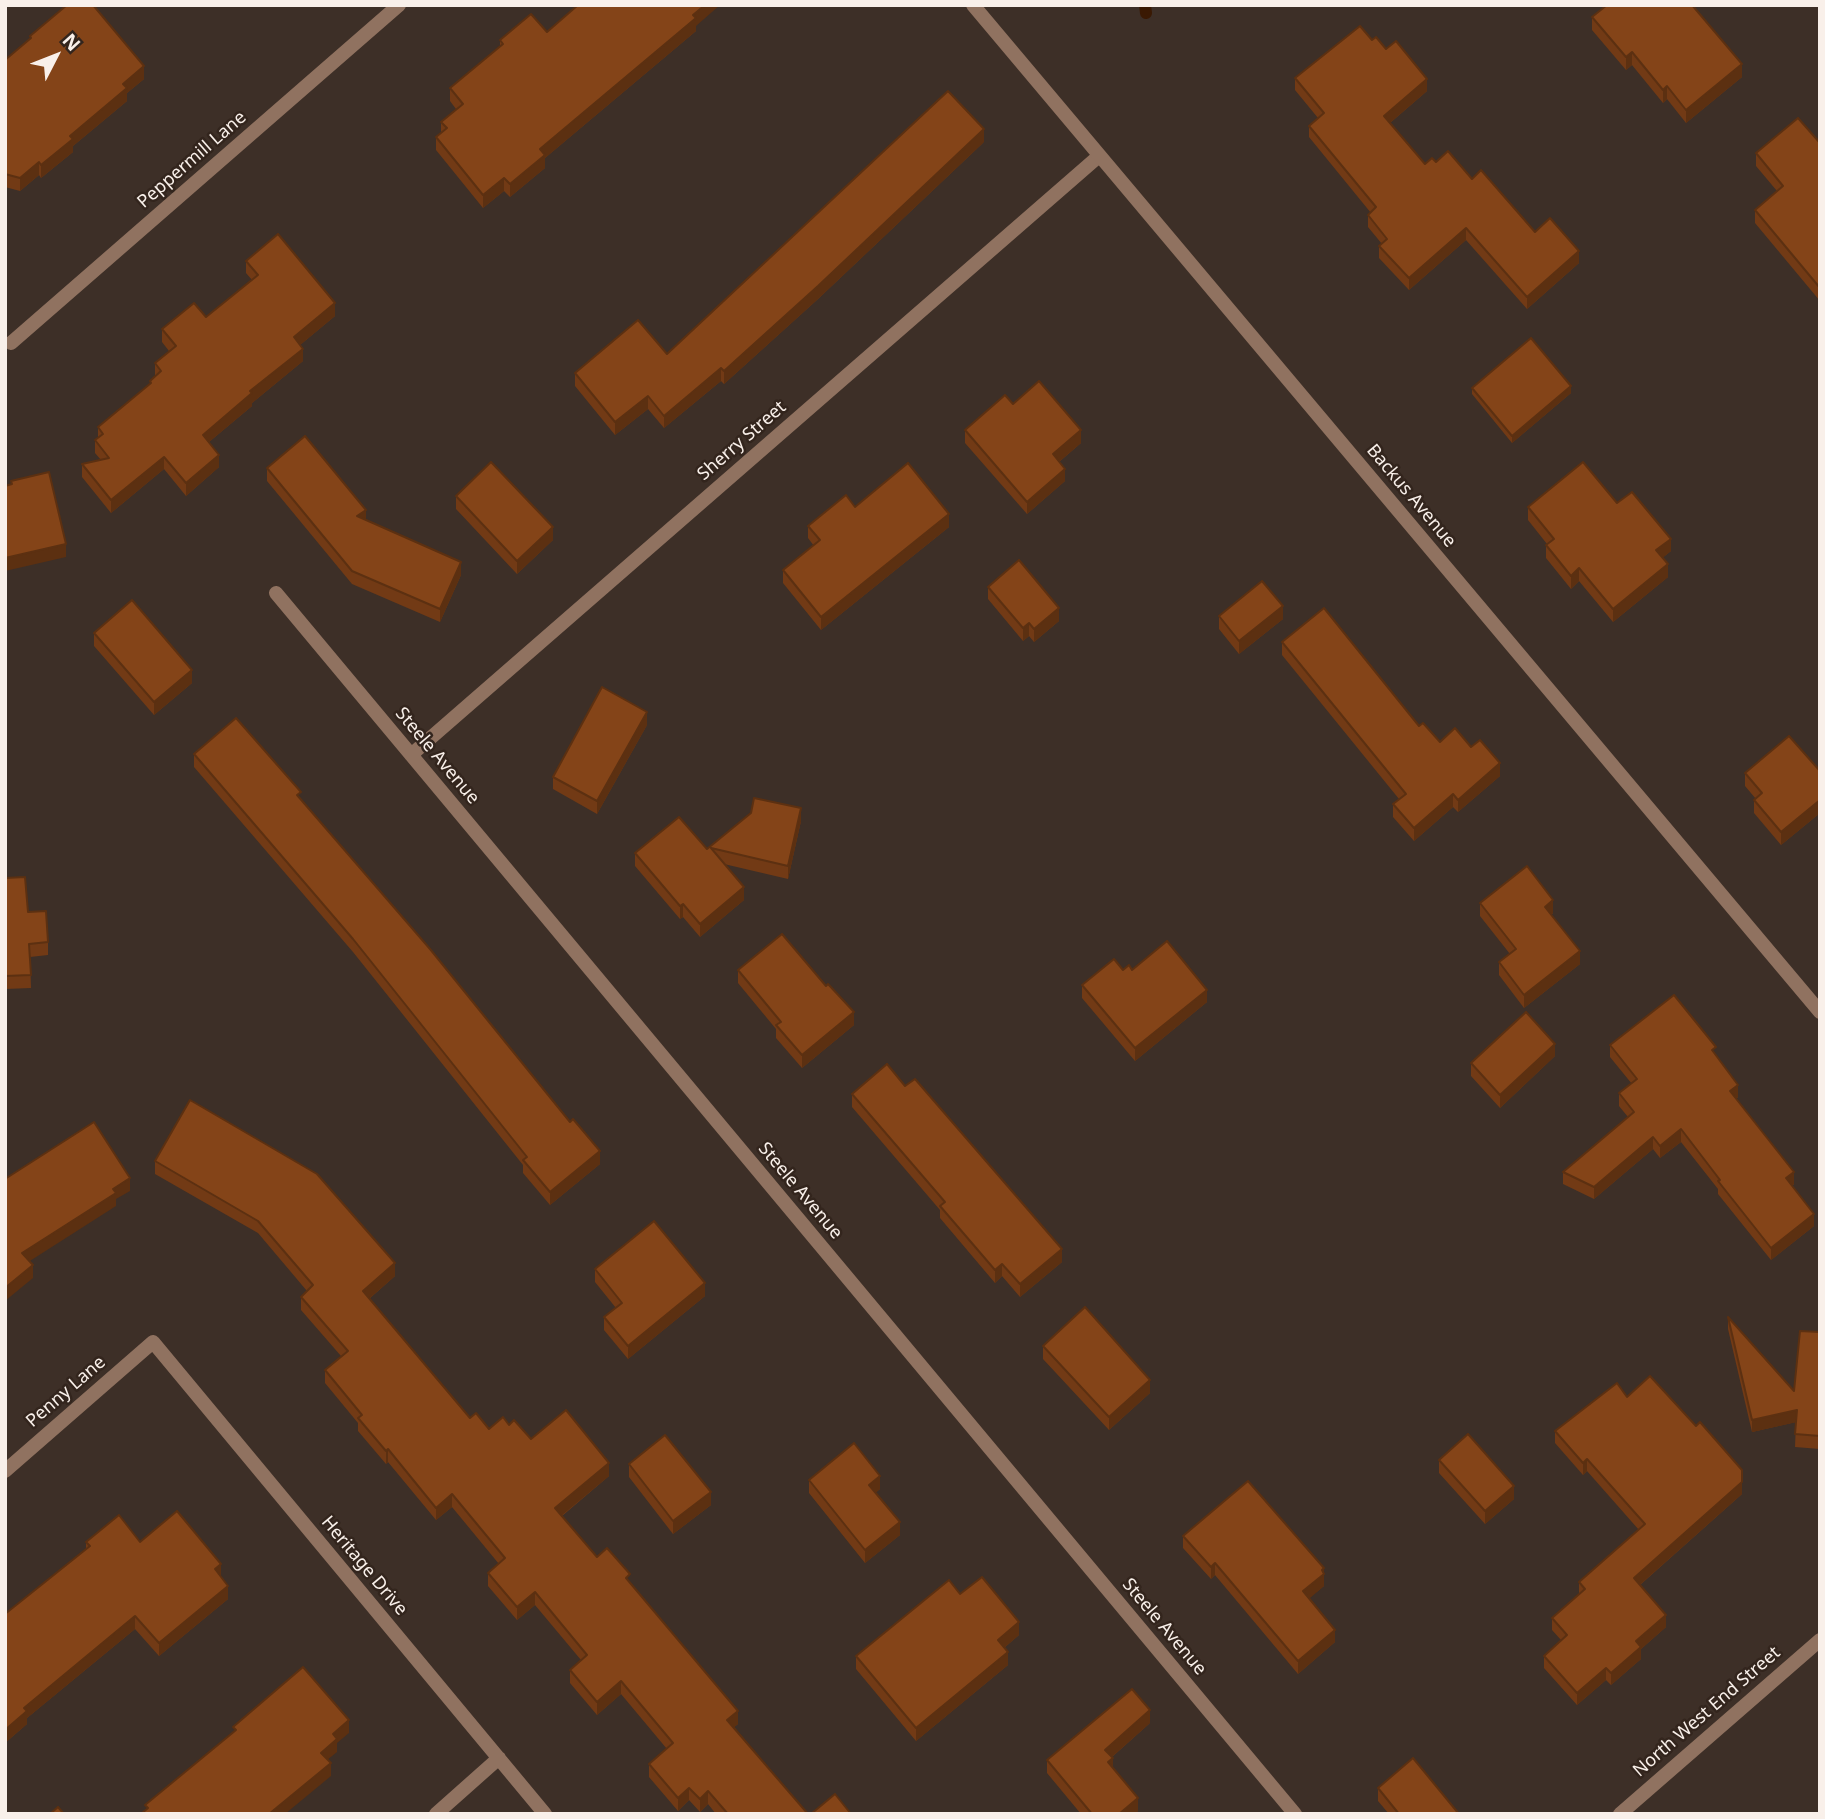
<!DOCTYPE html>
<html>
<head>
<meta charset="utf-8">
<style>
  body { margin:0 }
  #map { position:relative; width:1825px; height:1819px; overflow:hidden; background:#3d2f27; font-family:"Noto Sans",sans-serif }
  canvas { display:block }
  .frame { position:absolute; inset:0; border:7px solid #f9f0ea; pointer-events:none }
  .north { position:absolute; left:21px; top:21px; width:70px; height:70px; -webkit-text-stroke:5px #33251d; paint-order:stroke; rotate:48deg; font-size:19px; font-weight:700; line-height:28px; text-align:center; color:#f9f0ea }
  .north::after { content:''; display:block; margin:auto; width:24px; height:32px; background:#f9f0ea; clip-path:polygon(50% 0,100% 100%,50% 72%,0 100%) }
</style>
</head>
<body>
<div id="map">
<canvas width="1825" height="1819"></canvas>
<div class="frame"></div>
<div class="north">N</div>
</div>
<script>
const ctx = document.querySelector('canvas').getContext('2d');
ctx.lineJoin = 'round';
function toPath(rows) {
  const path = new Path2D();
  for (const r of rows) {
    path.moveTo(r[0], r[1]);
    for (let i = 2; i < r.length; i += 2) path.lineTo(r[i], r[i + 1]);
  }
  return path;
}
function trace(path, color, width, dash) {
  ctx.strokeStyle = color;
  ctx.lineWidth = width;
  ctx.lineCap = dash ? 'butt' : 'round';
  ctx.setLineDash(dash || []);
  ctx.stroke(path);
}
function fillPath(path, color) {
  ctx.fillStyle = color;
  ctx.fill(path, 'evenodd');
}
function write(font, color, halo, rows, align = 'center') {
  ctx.font = font + ' "Noto Sans",sans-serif';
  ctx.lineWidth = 5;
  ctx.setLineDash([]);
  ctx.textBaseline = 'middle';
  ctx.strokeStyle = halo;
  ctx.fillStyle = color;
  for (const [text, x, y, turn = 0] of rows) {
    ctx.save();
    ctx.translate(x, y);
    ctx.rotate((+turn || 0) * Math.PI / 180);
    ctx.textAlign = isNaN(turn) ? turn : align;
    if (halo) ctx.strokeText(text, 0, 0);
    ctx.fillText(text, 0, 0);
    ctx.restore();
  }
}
const stream = toPath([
  [1145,5,1146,13]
]);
const minor = toPath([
  [11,343,399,5],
  [276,593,1295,1814],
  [411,755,1099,156],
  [5,1471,153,1342,545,1814],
  [436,1814,499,1758]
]);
const tertiary = toPath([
  [973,5,1820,1012],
  [1620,1814,1820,1640]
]);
const wall = toPath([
  [1695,5,1695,9,1742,77,1686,123,1667,99,1663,103,1632,65,1626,70,1592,30,1592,17],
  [696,26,696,31,545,158,545,168,510,197,504,191,483,208,436,150,436,137,441,133,441,122,456,109,450,101,450,88,500,47,500,40],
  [30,36,144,79,127,93,127,101,73,146,73,152,41,178,39,175,20,191,5,187,5,60,30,39],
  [1372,40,1386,49,1427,91,1390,123,1425,164,1436,162,1472,179,1535,232,1579,263,1527,309,1466,240,1409,290,1379,258,1379,246,1382,244,1368,227,1368,215,1371,213,1309,137,1309,126,1318,118,1295,90,1295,78],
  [984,142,818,299,724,384,721,381,664,428,648,409,615,435,575,386,575,373,667,354],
  [1820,143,1820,301,1755,223,1755,210,1777,191,1756,166,1756,153],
  [246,261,335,316,300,345,303,361,252,403,252,406,209,442,219,467,186,496,164,469,111,513,82,477,82,464,101,460,95,453,95,440,98,438,98,427,150,384,150,381,155,376,155,363,169,351,162,342,162,329,206,317,252,280,246,273],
  [1472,388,1571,393,1512,443,1472,394],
  [1013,404,1081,443,1059,462,1065,481,1027,514,965,443,965,430],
  [267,468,461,575,440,622,352,584,267,481],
  [456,496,553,540,517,574,456,509],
  [1617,503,1671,551,1662,558,1668,577,1613,622,1579,581,1571,589,1546,558,1546,545,1547,544,1528,520,1528,507],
  [855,507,949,527,821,630,783,583,783,570,814,546,808,538,808,526],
  [988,587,1059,621,1034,642,1029,636,1023,641,988,599],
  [1219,616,1283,619,1239,654,1219,629],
  [94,633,192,683,154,715,94,646],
  [1282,642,1419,726,1440,742,1471,747,1500,776,1458,812,1453,807,1414,841,1393,817,1393,804,1399,799,1282,655],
  [647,725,597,814,553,789,553,777],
  [194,754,301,800,600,1164,550,1205,523,1173,523,1165,353,952,194,767],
  [1820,771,1820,813,1781,845,1754,813,1754,800,1756,799,1745,786,1745,773],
  [801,821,788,879,724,864,744,900,700,937,683,917,680,919,635,866,635,853,707,849],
  [5,878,48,942,48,955,30,957,31,988,5,989],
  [1480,903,1553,913,1551,915,1580,964,1524,1008,1499,975,1499,962,1510,954,1480,916],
  [738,970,854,1025,802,1068,776,1038,776,1029,738,983],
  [1123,970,1132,970,1207,1002,1135,1061,1082,998,1082,985],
  [1610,1045,1716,1056,1738,1097,1736,1099,1794,1184,1792,1186,1814,1226,1771,1260,1718,1194,1718,1189,1681,1142,1660,1158,1653,1149,1594,1199,1563,1184,1563,1172,1628,1117,1619,1106,1619,1093,1632,1084,1610,1057],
  [1555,1056,1500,1108,1471,1076,1471,1063],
  [852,1094,1062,1262,1020,1297,1002,1276,995,1283,940,1218,940,1210,852,1107],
  [155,1161,395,1276,369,1299,470,1418,489,1429,509,1425,531,1439,609,1476,562,1516,597,1557,630,1583,738,1724,734,1727,808,1814,716,1814,708,1804,700,1812,689,1800,678,1811,649,1777,649,1764,667,1749,621,1694,597,1715,570,1683,570,1670,581,1660,535,1605,517,1620,488,1586,488,1573,499,1564,452,1507,436,1520,388,1462,386,1464,358,1431,358,1423,325,1383,325,1370,341,1356,301,1310,301,1297,307,1291,258,1233,155,1174],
  [595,1269,705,1296,628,1359,604,1330,604,1317,616,1308,595,1282],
  [1728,1317,1794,1391,1820,1332,1820,1449,1795,1447,1796,1422,1752,1432,1728,1329],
  [1043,1346,1150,1393,1109,1430,1043,1359],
  [1627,1397,1742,1494,1640,1585,1666,1627,1641,1649,1641,1659,1611,1685,1606,1680,1577,1705,1544,1668,1544,1656,1561,1640,1552,1630,1552,1618,1579,1594,1579,1582,1639,1530,1587,1471,1583,1475,1555,1443,1555,1431],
  [1439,1460,1514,1499,1485,1524,1439,1473],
  [629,1464,711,1505,673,1534,629,1477],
  [809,1480,880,1489,875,1493,900,1535,865,1563,809,1493],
  [1183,1536,1324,1573,1324,1586,1309,1598,1335,1642,1298,1674,1215,1575,1211,1579,1183,1548],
  [86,1542,140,1542,221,1577,228,1599,159,1656,135,1629,27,1718,27,1724,5,1743,86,1549],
  [960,1594,1019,1635,1004,1648,1008,1665,916,1741,856,1669,856,1656],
  [1150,1723,1112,1757,1113,1768,1138,1811,1134,1814,1081,1814,1047,1773,1047,1760],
  [1378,1788,1459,1814,1389,1814,1378,1801]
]);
const shadedWall = toPath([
  [705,5,720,5,696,26,696,31,545,158,545,168,510,197,510,184,540,149],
  [1632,52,1632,65,1626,70,1626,57],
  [1742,64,1742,77,1686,123,1686,110],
  [144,66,144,79,127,93,127,101,73,146,73,152,41,178,41,165,123,84],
  [1427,79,1427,91,1384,128,1384,116],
  [1667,86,1667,99,1663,103,1663,90],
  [984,129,984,142,818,299,724,384,724,371],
  [39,162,39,175,20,191,20,178],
  [504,178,504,191,483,208,483,195],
  [1466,228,1466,240,1409,290,1409,278],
  [1579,251,1579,263,1527,309,1527,297],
  [335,303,335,316,294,350,294,337],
  [303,349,303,361,252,403,252,406,203,447,203,435,250,391],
  [721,368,721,381,664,428,664,416],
  [1571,386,1571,393,1512,443,1512,436],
  [648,396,648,409,615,435,615,422],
  [1081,430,1081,443,1053,467,1053,454],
  [219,455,219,467,186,496,186,483],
  [164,457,164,469,111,513,111,500],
  [1065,469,1065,481,1027,514,1027,502],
  [366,510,366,523,357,516],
  [949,514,949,527,821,630,821,617],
  [553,527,553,540,517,574,517,561],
  [1671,539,1671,551,1656,563,1656,550],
  [66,544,66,557,5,571,5,558],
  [461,562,461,575,440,622,440,609],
  [1668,564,1668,577,1613,622,1613,609],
  [1579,568,1579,581,1571,589,1571,576],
  [1283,606,1283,619,1239,654,1239,641],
  [1059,608,1059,621,1034,642,1034,629],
  [1029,623,1029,636,1023,641,1023,628],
  [192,670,192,683,154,715,154,702],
  [647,712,647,725,597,814,597,801],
  [1500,763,1500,776,1458,812,1458,800],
  [1453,794,1453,807,1414,841,1414,828],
  [1820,800,1820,813,1781,845,1781,832],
  [801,808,801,821,788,879,788,866],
  [744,887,744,900,700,937,700,924],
  [1553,900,1553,913,1545,920,1545,907],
  [683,904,683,917,680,919,680,906],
  [1580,951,1580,964,1524,1008,1524,995],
  [1207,990,1207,1002,1135,1061,1135,1048],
  [854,1012,854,1025,802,1068,802,1055],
  [1555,1044,1555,1056,1500,1108,1500,1095],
  [1738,1085,1738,1097,1730,1104,1730,1091],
  [1681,1129,1681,1142,1660,1158,1660,1146],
  [1653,1137,1653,1149,1594,1199,1594,1187],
  [600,1151,600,1164,550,1205,550,1192],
  [1794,1172,1794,1184,1786,1190,1786,1178],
  [130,1178,130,1191,116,1199,116,1206,22,1266,22,1253],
  [1814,1214,1814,1226,1771,1260,1771,1248],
  [1062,1249,1062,1262,1020,1297,1020,1284],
  [395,1263,395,1276,363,1304,363,1291],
  [1002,1264,1002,1276,995,1283,995,1270],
  [33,1265,33,1278,5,1301,5,1288],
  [705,1283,705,1296,628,1359,628,1346],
  [1150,1380,1150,1393,1109,1430,1109,1417],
  [1797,1410,1797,1422,1752,1432,1752,1420],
  [388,1449,388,1462,386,1464,386,1451],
  [1587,1459,1587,1471,1583,1475,1583,1463],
  [609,1463,609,1476,555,1521,555,1508],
  [880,1476,880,1489,869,1498,869,1485],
  [1742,1482,1742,1494,1634,1590,1634,1578],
  [1514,1486,1514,1499,1485,1524,1485,1511],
  [711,1492,711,1505,673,1534,673,1521],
  [452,1494,452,1507,436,1520,436,1508],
  [900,1522,900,1535,865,1563,865,1550],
  [1215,1563,1215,1575,1211,1579,1211,1567],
  [221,1564,221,1577,215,1569],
  [1324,1568,1324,1586,1303,1604,1303,1591],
  [228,1586,228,1599,159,1656,159,1643],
  [535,1592,535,1605,517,1620,517,1607],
  [1666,1615,1666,1627,1641,1649,1641,1659,1611,1685,1611,1673,1636,1641],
  [135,1616,135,1629,27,1718,27,1724,5,1743,5,1730,24,1708],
  [1019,1622,1019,1635,998,1653,998,1640],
  [1335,1630,1335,1642,1298,1674,1298,1661],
  [1008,1652,1008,1665,916,1741,916,1728],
  [1606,1668,1606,1680,1577,1705,1577,1693],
  [621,1681,621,1694,597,1715,597,1702],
  [1150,1710,1150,1723,1105,1763,1105,1750],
  [738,1711,738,1724,727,1733,727,1720],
  [349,1720,349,1733,337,1743,337,1752,321,1765,321,1753,333,1734],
  [1113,1758,1113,1771,1108,1762],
  [331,1763,331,1776,285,1814,269,1814],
  [689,1788,689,1800,678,1811,678,1798],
  [708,1791,708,1804,700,1812,700,1799],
  [1138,1798,1138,1811,1134,1814,1119,1814]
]);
const building = toPath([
  [67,5,93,5,144,66,123,84,127,88,70,136,73,139,41,165,39,162,20,178,5,174,5,60,31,38,30,36,67,5],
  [578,5,705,5,693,15,696,18,540,149,545,155,510,184,504,178,483,195,436,137,447,128,441,122,463,104,450,88,503,44,500,40,531,14,547,32,578,5],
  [1607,5,1692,5,1742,64,1686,110,1667,86,1663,90,1632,52,1626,57,1592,17,1607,5],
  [1360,26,1372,40,1376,37,1386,49,1396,41,1427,79,1384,116,1425,164,1432,158,1436,162,1448,151,1472,179,1481,170,1535,232,1550,218,1579,251,1527,297,1466,228,1409,278,1379,246,1387,239,1368,215,1376,207,1309,126,1324,113,1295,78,1360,26],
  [948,91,984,129,818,286,724,371,721,368,664,416,648,396,615,422,575,373,638,320,667,354,948,91],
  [1798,118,1820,143,1820,288,1755,210,1783,186,1756,153,1798,118],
  [278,234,335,303,294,337,303,349,250,391,252,393,203,435,219,455,186,483,164,457,111,500,82,464,109,458,95,440,103,434,98,427,151,383,150,381,161,371,155,363,176,346,162,329,194,303,206,317,258,275,246,261,278,234],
  [1531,338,1571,386,1512,436,1472,388,1531,338],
  [1039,381,1081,430,1053,454,1065,469,1027,502,965,430,1005,395,1013,404,1039,381],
  [305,436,366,510,357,516,461,562,440,609,352,571,267,468,305,436],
  [491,462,553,527,517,561,456,496,491,462],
  [1583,462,1617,503,1632,492,1671,539,1656,550,1668,564,1613,609,1579,568,1571,576,1546,545,1554,539,1528,507,1583,462],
  [908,463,949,514,821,617,783,570,820,540,808,526,846,495,855,507,908,463],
  [49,472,66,544,5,558,5,486,12,484,11,481,49,472],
  [1019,560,1059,608,1034,629,1029,623,1023,628,988,587,1019,560],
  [1262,581,1283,606,1239,641,1219,616,1262,581],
  [132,600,192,670,154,702,94,633,132,600],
  [1324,608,1419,726,1423,723,1440,742,1455,728,1471,747,1480,740,1500,763,1458,800,1453,794,1414,828,1393,804,1406,794,1282,642,1324,608],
  [602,687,647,712,597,801,553,777,602,687],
  [236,718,301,792,297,795,430,949,570,1122,573,1119,600,1151,550,1192,523,1160,527,1157,353,939,194,754,236,718],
  [1789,736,1820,771,1820,800,1781,832,1754,800,1762,793,1745,773,1789,736],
  [754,798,801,808,788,866,711,848,744,887,700,924,683,904,680,906,635,853,679,817,707,849,751,813,754,798],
  [1527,866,1553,900,1545,907,1580,951,1524,995,1499,962,1516,949,1480,903,1527,866],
  [25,877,28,912,46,911,48,942,29,944,31,975,5,976,5,878,25,877],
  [782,934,826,986,828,984,854,1012,802,1055,776,1025,781,1022,738,970,782,934],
  [1167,941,1207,990,1135,1048,1082,985,1114,959,1123,970,1129,965,1132,970,1167,941],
  [1674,995,1716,1047,1712,1050,1738,1085,1730,1091,1794,1172,1786,1178,1814,1214,1771,1248,1718,1181,1720,1180,1681,1129,1660,1146,1653,1137,1594,1187,1563,1172,1634,1112,1619,1093,1637,1079,1610,1045,1674,995],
  [1526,1012,1555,1044,1500,1095,1471,1063,1526,1012],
  [887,1064,905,1086,915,1079,1062,1249,1020,1284,1002,1264,995,1270,940,1206,945,1202,852,1094,887,1064],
  [190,1100,317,1174,395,1263,363,1291,470,1418,476,1413,489,1429,503,1417,509,1425,514,1420,531,1439,566,1410,609,1463,555,1508,597,1557,607,1548,630,1574,626,1578,738,1711,727,1720,808,1814,728,1814,708,1791,700,1799,689,1788,678,1798,649,1764,673,1743,621,1681,597,1702,570,1670,587,1655,535,1592,517,1607,488,1573,505,1558,452,1494,436,1508,388,1449,386,1451,358,1418,362,1415,325,1370,348,1351,301,1297,313,1285,258,1221,155,1161,190,1100],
  [94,1122,130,1178,113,1189,116,1193,22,1253,33,1265,5,1288,5,1179,94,1122],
  [654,1221,705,1283,628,1346,604,1317,622,1303,595,1269,654,1221],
  [1085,1307,1150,1380,1109,1417,1043,1346,1085,1307],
  [1728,1317,1794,1391,1800,1331,1820,1332,1820,1436,1795,1434,1797,1410,1752,1420,1728,1317],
  [1650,1376,1696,1426,1700,1422,1742,1470,1742,1482,1634,1578,1666,1615,1636,1641,1641,1647,1611,1673,1606,1668,1577,1693,1544,1656,1567,1635,1552,1618,1585,1589,1579,1582,1645,1524,1587,1459,1583,1463,1555,1431,1617,1383,1627,1397,1650,1376],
  [1468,1434,1514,1486,1485,1511,1439,1460,1468,1434],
  [665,1435,711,1492,673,1521,629,1464,665,1435],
  [854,1443,880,1476,869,1485,900,1522,865,1550,809,1480,854,1443],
  [1248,1481,1324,1568,1322,1570,1324,1574,1303,1591,1335,1630,1298,1661,1215,1563,1211,1567,1183,1536,1248,1481],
  [177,1511,221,1564,215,1569,228,1586,159,1643,135,1616,24,1708,27,1711,5,1730,5,1614,90,1546,86,1542,119,1515,140,1542,177,1511],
  [982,1577,1019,1622,998,1640,1008,1652,916,1728,856,1656,949,1580,960,1594,982,1577],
  [303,1667,349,1720,333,1734,337,1739,321,1753,331,1763,269,1814,141,1814,148,1808,145,1805,236,1730,233,1727,303,1667],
  [1132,1689,1150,1710,1105,1750,1113,1758,1108,1762,1138,1798,1119,1814,1092,1814,1047,1760,1132,1689],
  [1413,1758,1459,1814,1399,1814,1378,1788,1413,1758],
  [835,1794,851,1814,811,1814,835,1794],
  [58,1807,64,1814,50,1814,58,1807]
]);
const streetNames = [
  ["Peppermill Lane",192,160,-41],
  ["Sherry Street",742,441,-41],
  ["Backus Avenue",1411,496,50],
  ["Steele Avenue",437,756,50],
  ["Steele Avenue",800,1191,50],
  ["Penny Lane",66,1392,-41],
  ["Heritage Drive",364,1566,50],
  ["Steele Avenue",1164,1627,50],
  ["North West End Street",1707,1712,-41]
];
trace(stream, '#3a1903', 12);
trace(minor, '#907260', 14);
trace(tertiary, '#907260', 14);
fillPath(wall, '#723a15');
fillPath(shadedWall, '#5c3011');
fillPath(building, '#844418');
trace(building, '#5c3011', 2);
write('18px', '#f9f0ea', '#33251d', streetNames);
</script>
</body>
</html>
